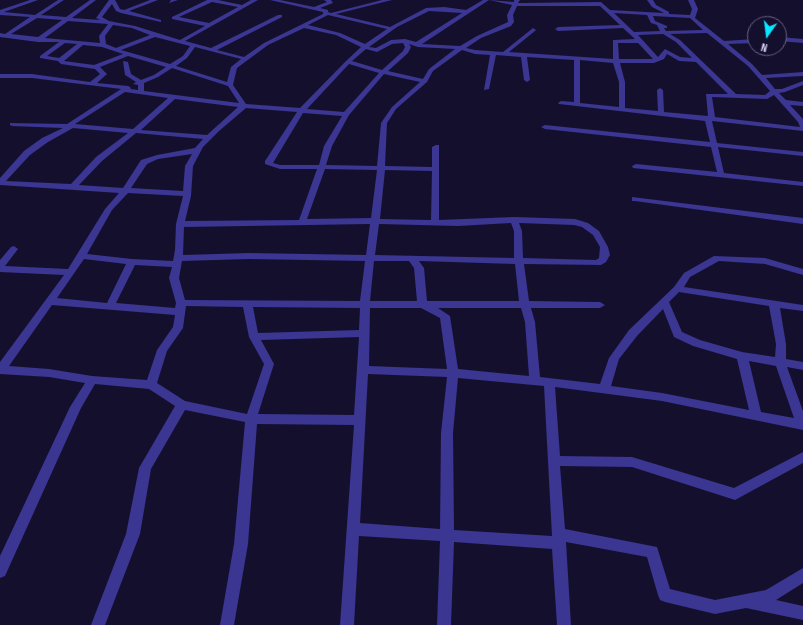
<!DOCTYPE html>
<html>
<head>
<meta charset="utf-8">
<style>
  body { margin:0 }
  #map { position:relative; width:803px; height:625px; overflow:hidden; background:#150f2e; font-family:"Sofia Sans Condensed",sans-serif }
  canvas { display:block }
  .north { position:absolute; left:747px; top:16px; width:40px; height:40px; box-sizing:border-box; background:#150f2e; border:1px solid #666182; border-radius:50%; rotate:194deg; font-size:11px; font-weight:700; line-height:16px; text-align:center; color:#e0dcff }
  .north::after { content:''; display:block; margin:auto; width:14px; height:18px; background:#08e5ff; clip-path:polygon(50% 0,100% 100%,50% 72%,0 100%) }
</style>
</head>
<body>
<div id="map">
<canvas width="803" height="625"></canvas>
<div class="north">N</div>
</div>
<script>
const ctx = document.querySelector('canvas').getContext('2d');
ctx.lineJoin = 'round';
function toPath(rows) {
  const path = new Path2D();
  for (const r of rows) {
    path.moveTo(r[0], r[1]);
    for (let i = 2; i < r.length; i += 2) path.lineTo(r[i], r[i + 1]);
  }
  return path;
}
function fillPath(path, color) {
  ctx.fillStyle = color;
  ctx.fill(path, 'evenodd');
}
const minor = toPath([
  [30,0,38,0,4,12,35,15,58,0,64,0,41,15,66,17,90,0,96,0,72,18,100,20,96,18,109,0,115,0,120,9,124,10,150,0,158,0,129,11,161,20,161,22,121,13,116,11,112,4,102,17,109,21,135,26,180,40,205,26,172,19,172,17,207,0,218,0,242,5,251,0,258,0,185,41,211,48,278,15,282,15,282,17,217,50,244,57,264,43,323,14,323,12,270,0,280,0,314,7,327,2,324,0,331,0,333,3,320,8,328,10,328,12,331,13,382,0,392,0,336,14,390,27,426,8,444,7,466,10,483,0,489,0,422,44,460,46,477,36,508,22,507,15,512,5,489,0,514,2,514,0,520,0,518,3,522,3,601,2,610,10,664,13,652,7,647,0,653,0,656,5,669,12,669,14,690,15,692,9,688,0,694,0,698,9,695,18,724,41,755,39,755,43,728,44,752,64,762,75,803,72,803,76,766,78,775,89,782,89,803,81,803,85,785,92,779,93,786,100,803,102,803,106,790,105,803,119,803,131,712,121,717,143,803,152,803,156,718,147,724,173,803,182,803,186,633,168,632,166,636,164,717,172,711,147,545,129,541,127,545,125,710,142,705,121,559,104,558,103,561,101,574,102,574,60,527,57,530,80,527,82,524,80,521,57,496,55,489,89,484,90,490,55,475,54,462,50,433,71,427,82,396,109,387,123,385,166,432,167,432,147,436,145,439,145,439,220,514,217,575,219,588,223,599,231,608,247,610,255,606,262,601,265,524,264,529,301,600,302,605,305,600,308,531,308,535,322,540,377,600,384,609,358,629,330,674,287,684,273,714,256,765,258,803,269,803,275,765,264,719,261,690,277,684,287,803,305,803,311,780,308,786,344,786,359,803,362,803,370,787,367,803,411,803,430,662,401,555,387,560,456,632,457,734,488,803,452,803,463,735,500,632,467,560,466,565,529,657,547,670,589,715,600,766,590,803,568,803,583,776,600,803,606,803,620,746,608,715,614,665,602,660,600,658,595,647,557,566,542,571,625,557,625,552,549,454,542,451,625,437,625,440,541,359,536,354,625,340,625,354,425,257,424,248,544,234,625,220,625,234,544,245,422,185,410,151,469,140,534,105,625,91,625,126,534,139,468,175,406,149,389,95,384,81,408,5,576,0,578,0,556,70,407,85,383,49,377,0,374,0,362,64,275,0,272,0,260,11,247,14,246,18,249,5,266,68,269,105,209,119,193,0,185,0,178,24,151,42,138,63,128,12,126,10,125,10,123,67,124,121,89,32,78,0,78,0,74,32,74,90,82,100,74,95,69,61,64,58,61,40,58,40,56,59,42,38,42,0,37,0,33,5,34,30,17,0,15,0,10,30,0],
  [212,2,238,7,209,23,179,17,212,2],
  [517,6,600,6,620,25,558,27,555,29,558,31,623,28,635,39,613,40,613,59,509,52,535,31,536,30,533,28,503,52,475,50,466,48,481,38,511,26,514,22,513,15,517,6],
  [429,11,462,13,416,42,405,39,391,40,376,48,369,47,397,27,429,11],
  [614,13,647,15,651,23,657,25,660,31,634,32,614,13],
  [328,15,387,29,365,44,340,33,308,25,328,15],
  [653,16,690,18,703,30,666,31,664,28,667,28,667,26,655,21,653,16],
  [37,18,62,20,38,37,11,34,37,18],
  [68,21,108,24,99,36,100,43,45,38,68,21],
  [113,25,132,28,150,35,116,48,106,44,105,36,113,25],
  [304,28,336,35,361,47,346,61,300,108,246,104,233,85,237,68,268,45,304,28],
  [707,33,748,66,770,91,765,95,736,94,680,40,670,34,707,33],
  [663,34,676,42,692,58,680,57,665,49,658,57,638,35,663,34],
  [155,37,190,46,183,56,170,64,121,50,155,37],
  [65,43,77,44,59,58,47,56,65,43],
  [403,43,405,47,403,51,382,70,352,61,366,49,377,52,392,44,403,43],
  [618,43,638,43,653,59,619,59,618,43],
  [409,44,418,47,455,49,429,69,423,79,388,71,408,53,411,47,409,44],
  [83,45,102,47,123,54,94,65,64,61,83,45],
  [195,47,241,59,231,67,227,82,176,66,187,58,195,47],
  [667,54,679,61,696,62,728,94,706,94,708,116,664,112,663,90,660,88,657,90,658,111,625,108,625,82,620,63,654,63,664,59,667,54],
  [128,56,166,67,154,75,141,80,131,74,128,62,123,61,125,75,136,82,133,84,138,85,138,90,131,89,130,87,128,86,97,83,107,74,100,67,128,56],
  [580,60,613,63,619,82,619,107,580,103,580,60],
  [349,64,379,73,344,112,307,109,349,64],
  [172,68,228,86,239,103,144,91,144,83,158,77,172,68],
  [384,74,420,82,392,107,381,123,377,166,326,165,332,146,349,115,384,74],
  [125,92,168,98,133,129,75,124,125,92],
  [774,95,798,122,800,127,715,117,712,97,767,99,774,95],
  [175,99,238,107,207,135,141,130,175,99],
  [246,108,297,112,265,161,265,164,280,169,317,169,299,220,185,221,191,196,193,166,203,147,219,131,246,108],
  [303,113,342,116,324,146,319,165,280,165,273,163,303,113],
  [73,128,128,133,96,157,71,184,6,181,30,155,48,142,73,128],
  [136,133,203,139,195,148,157,155,141,160,123,188,79,185,102,161,136,133],
  [192,154,185,166,183,191,131,188,147,164,158,159,192,154],
  [325,169,377,170,371,218,307,219,325,169],
  [385,170,432,171,431,220,380,219,385,170],
  [128,193,183,196,176,224,175,250,173,261,132,259,87,254,112,210,128,193],
  [511,223,514,231,514,258,375,255,379,224,458,226,511,223],
  [519,223,574,225,582,227,593,235,600,247,599,258,596,260,523,258,522,231,519,223],
  [370,224,366,255,249,253,183,255,184,227,370,224],
  [84,259,126,264,107,303,57,298,84,259],
  [249,259,365,261,360,301,185,300,179,278,182,261,249,259],
  [374,261,409,261,414,268,417,301,370,301,374,261],
  [419,261,515,264,519,301,427,301,424,268,419,261],
  [135,265,172,267,169,278,176,303,175,308,116,303,135,265],
  [679,292,769,306,776,344,775,357,742,352,700,340,682,332,669,302,679,292],
  [52,305,175,315,173,327,157,350,147,380,92,376,49,369,9,366,52,305],
  [186,306,243,307,249,337,264,364,247,414,185,401,157,383,167,351,183,328,186,306],
  [253,307,360,308,359,330,258,333,253,307],
  [370,308,421,308,440,318,447,369,369,366,370,308],
  [438,308,521,308,525,322,529,376,458,369,450,316,438,308],
  [663,309,674,337,693,346,737,359,749,410,662,393,611,386,619,359,637,336,663,309],
  [359,337,354,415,258,414,274,364,261,340,359,337],
  [749,361,776,366,794,418,761,412,749,361],
  [368,374,447,377,441,433,440,529,360,523,368,374],
  [458,378,544,386,552,536,454,530,453,433,458,378],
  [171,0,178,0,169,3,171,0],
  [779,37,803,39,803,43,779,41,779,37],
  [632,197,803,218,803,224,635,201,632,201,632,197]
]);
fillPath(minor, '#3a3691');
</script>
</body>
</html>
